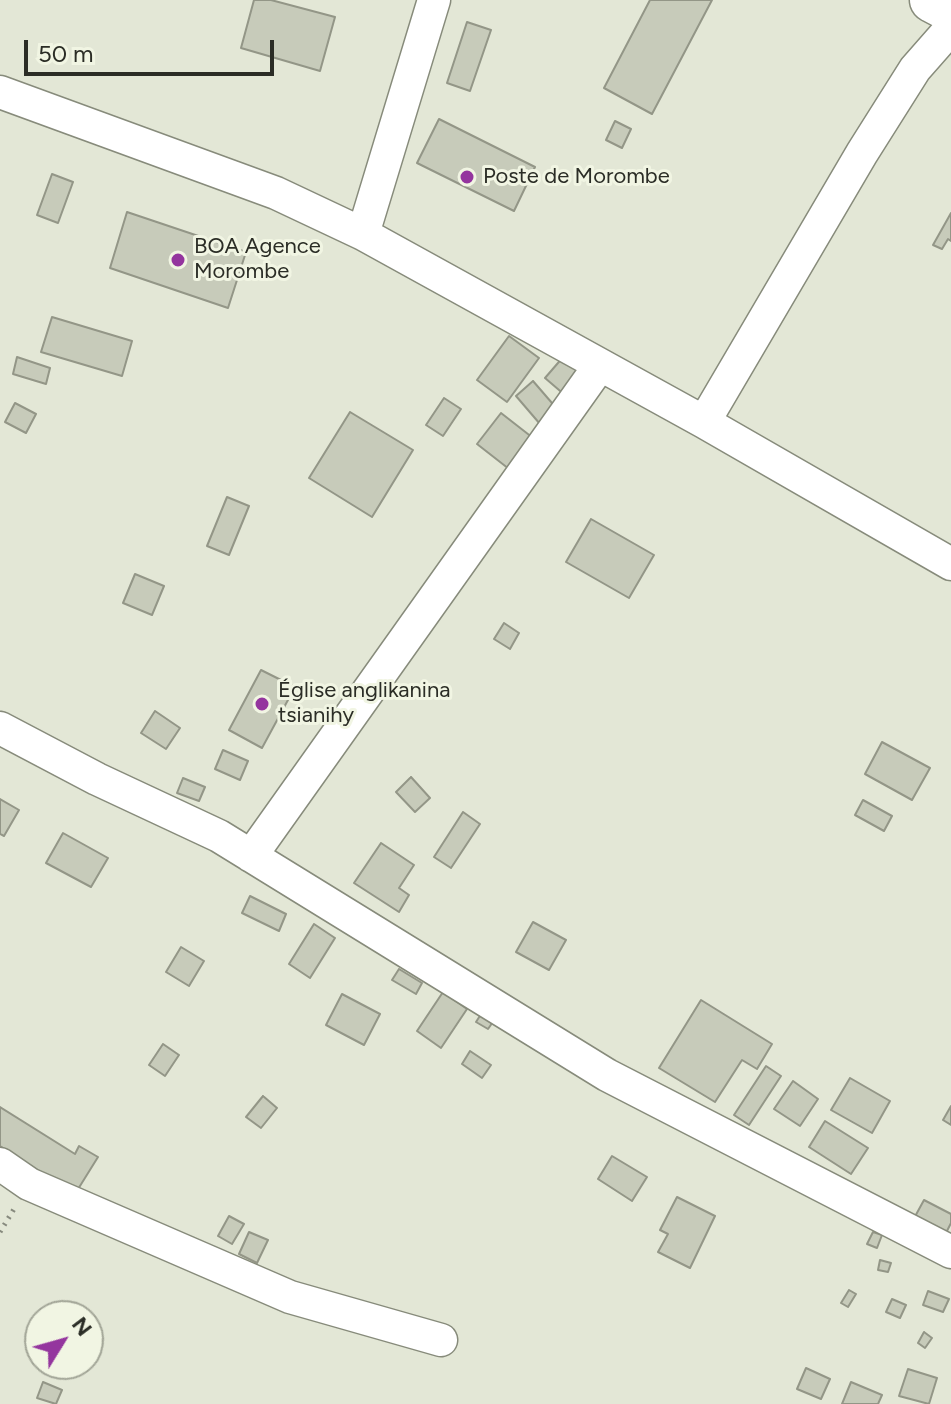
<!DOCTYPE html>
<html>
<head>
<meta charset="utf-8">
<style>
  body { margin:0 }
  #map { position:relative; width:951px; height:1404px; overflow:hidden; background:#e3e7d6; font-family:Figtree,sans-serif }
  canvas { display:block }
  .north { position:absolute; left:24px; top:1300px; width:80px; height:80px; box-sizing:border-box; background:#f1f5e3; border:2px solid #a2a597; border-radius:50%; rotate:53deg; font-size:22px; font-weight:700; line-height:32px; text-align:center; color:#2b2d26 }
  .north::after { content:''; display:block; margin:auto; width:28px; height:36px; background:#94359e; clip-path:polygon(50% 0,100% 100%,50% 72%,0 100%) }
  .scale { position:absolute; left:24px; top:40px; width:250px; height:36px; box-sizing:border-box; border:4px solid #2b2d26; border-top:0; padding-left:10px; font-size:24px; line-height:28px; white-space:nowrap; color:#2b2d26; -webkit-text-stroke:6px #f1f5e3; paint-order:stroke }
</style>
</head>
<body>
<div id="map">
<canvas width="951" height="1404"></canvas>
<div class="north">N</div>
<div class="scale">50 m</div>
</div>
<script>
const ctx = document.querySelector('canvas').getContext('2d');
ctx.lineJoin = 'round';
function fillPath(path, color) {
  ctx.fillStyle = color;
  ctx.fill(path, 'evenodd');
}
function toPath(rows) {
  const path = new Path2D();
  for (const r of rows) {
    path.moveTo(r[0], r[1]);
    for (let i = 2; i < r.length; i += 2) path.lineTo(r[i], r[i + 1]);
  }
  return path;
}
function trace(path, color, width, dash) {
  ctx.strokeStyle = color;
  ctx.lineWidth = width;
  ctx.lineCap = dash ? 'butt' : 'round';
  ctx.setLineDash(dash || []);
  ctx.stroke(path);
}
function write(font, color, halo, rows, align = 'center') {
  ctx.font = font + ' Figtree,sans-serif';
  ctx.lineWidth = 6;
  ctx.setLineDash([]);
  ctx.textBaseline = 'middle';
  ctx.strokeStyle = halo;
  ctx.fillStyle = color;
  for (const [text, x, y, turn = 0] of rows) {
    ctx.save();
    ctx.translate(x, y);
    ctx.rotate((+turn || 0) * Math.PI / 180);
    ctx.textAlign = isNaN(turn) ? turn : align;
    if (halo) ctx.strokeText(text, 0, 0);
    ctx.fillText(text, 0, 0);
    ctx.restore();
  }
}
const building = toPath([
  [254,0,271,0,335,17,320,71,241,48,254,0],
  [650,0,712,0,652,114,604,88,650,0],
  [467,22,491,30,470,91,447,83,467,22],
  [439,119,535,167,514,211,417,163,439,119],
  [615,121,631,129,622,148,606,140,615,121],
  [52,174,73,182,58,223,37,215,52,174],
  [127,212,246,252,228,308,110,268,127,212],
  [951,213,951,241,948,239,942,249,933,245,951,213],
  [52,317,132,341,122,376,41,352,52,317],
  [509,336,539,358,507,402,477,380,509,336],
  [564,356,585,374,566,396,545,378,564,356],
  [17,357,50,368,46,384,13,374,17,357],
  [533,381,558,410,540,424,516,396,533,381],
  [444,398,461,409,443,436,426,425,444,398],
  [15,403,36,414,26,433,5,422,15,403],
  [350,412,413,450,372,517,309,478,350,412],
  [501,413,542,445,518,476,477,444,501,413],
  [227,497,249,506,229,555,207,546,227,497],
  [591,519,654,555,629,598,566,562,591,519],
  [135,574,164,586,152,615,123,603,135,574],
  [504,623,519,633,510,649,494,639,504,623],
  [261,670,295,687,262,748,229,730,261,670],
  [155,711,180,728,166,749,141,733,155,711],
  [882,742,930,768,912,800,865,774,882,742],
  [223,750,248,761,240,780,215,769,223,750],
  [411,777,430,798,415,812,396,792,411,777],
  [183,778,205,787,199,801,177,793,183,778],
  [0,799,19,810,4,836,0,834,0,799],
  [863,800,892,816,884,831,855,815,863,800],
  [463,812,480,824,451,868,434,857,463,812],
  [63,833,108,858,91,887,46,863,63,833],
  [381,843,414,865,399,888,409,895,399,912,354,883,381,843],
  [250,896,286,914,279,931,242,913,250,896],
  [533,922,566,940,549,970,516,952,533,922],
  [314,924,335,938,310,978,289,964,314,924],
  [181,947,204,961,189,986,166,972,181,947],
  [399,969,422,983,416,994,392,980,399,969],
  [443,992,467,1009,441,1048,417,1031,443,992],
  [342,994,380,1014,364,1045,326,1025,342,994],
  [701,1000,772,1044,757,1069,742,1060,715,1102,659,1068,701,1000],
  [483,1011,495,1019,488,1029,476,1022,483,1011],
  [163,1044,179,1055,165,1076,149,1065,163,1044],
  [470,1051,491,1065,482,1078,462,1064,470,1051],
  [766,1066,781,1076,749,1125,734,1115,766,1066],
  [850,1078,890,1101,872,1133,831,1110,850,1078],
  [793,1081,818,1099,800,1126,774,1109,793,1081],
  [263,1096,277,1108,261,1128,246,1117,263,1096],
  [951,1106,951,1125,943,1120,951,1106],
  [0,1107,75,1154,79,1146,98,1157,75,1194,0,1146,0,1107],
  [825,1121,868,1148,851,1174,809,1147,825,1121],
  [612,1156,647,1177,632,1201,598,1179,612,1156],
  [677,1197,715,1216,690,1268,658,1252,668,1234,660,1230,677,1197],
  [924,1200,951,1214,951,1223,943,1239,912,1222,924,1200],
  [229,1216,244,1224,232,1244,218,1236,229,1216],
  [249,1232,268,1240,257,1263,239,1254,249,1232],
  [873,1232,882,1235,877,1248,867,1244,873,1232],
  [880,1260,891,1263,888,1272,878,1270,880,1260],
  [849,1290,856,1294,848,1307,841,1303,849,1290],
  [928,1291,949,1299,943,1312,923,1305,928,1291],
  [892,1299,906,1305,900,1318,886,1312,892,1299],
  [924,1332,932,1338,925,1348,918,1343,924,1332],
  [806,1368,830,1379,821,1399,797,1389,806,1368],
  [908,1369,937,1378,929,1404,899,1396,908,1369],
  [43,1382,62,1390,56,1404,37,1398,43,1382],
  [851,1382,882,1395,878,1404,842,1404,851,1382]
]);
const path = toPath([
  [0,1232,14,1209]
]);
const street = toPath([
  [0,92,276,193,363,234,704,422,951,564],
  [363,234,434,0],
  [704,422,862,153,915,69,951,28],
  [0,728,97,779,219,836,607,1075,951,1252],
  [251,856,600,365],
  [0,1164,29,1184,290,1297,441,1340]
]);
const secondary = toPath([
  [932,0,951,10]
]);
const markers = [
  [467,177,8,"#94359e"],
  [178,260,8,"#94359e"],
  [262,704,8,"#94359e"]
];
const poiNames = [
  ["Poste de Morombe",483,177],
  ["BOA Agence",194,247],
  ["Morombe",194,272],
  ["Église anglikanina",278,691],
  ["tsianihy",278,716]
];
fillPath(building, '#c7cbba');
trace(building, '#939687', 2);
trace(street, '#878b7b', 35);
trace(secondary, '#878b7b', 47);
trace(path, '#878a7e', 5, [2, 6]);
trace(street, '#fff', 32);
trace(secondary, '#fff', 44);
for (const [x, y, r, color] of markers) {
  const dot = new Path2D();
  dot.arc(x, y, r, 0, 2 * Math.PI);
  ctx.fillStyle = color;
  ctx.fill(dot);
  trace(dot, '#f1f5e3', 3);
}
write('22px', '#2b2d26', '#f1f5e3', poiNames, 'left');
</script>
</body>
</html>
